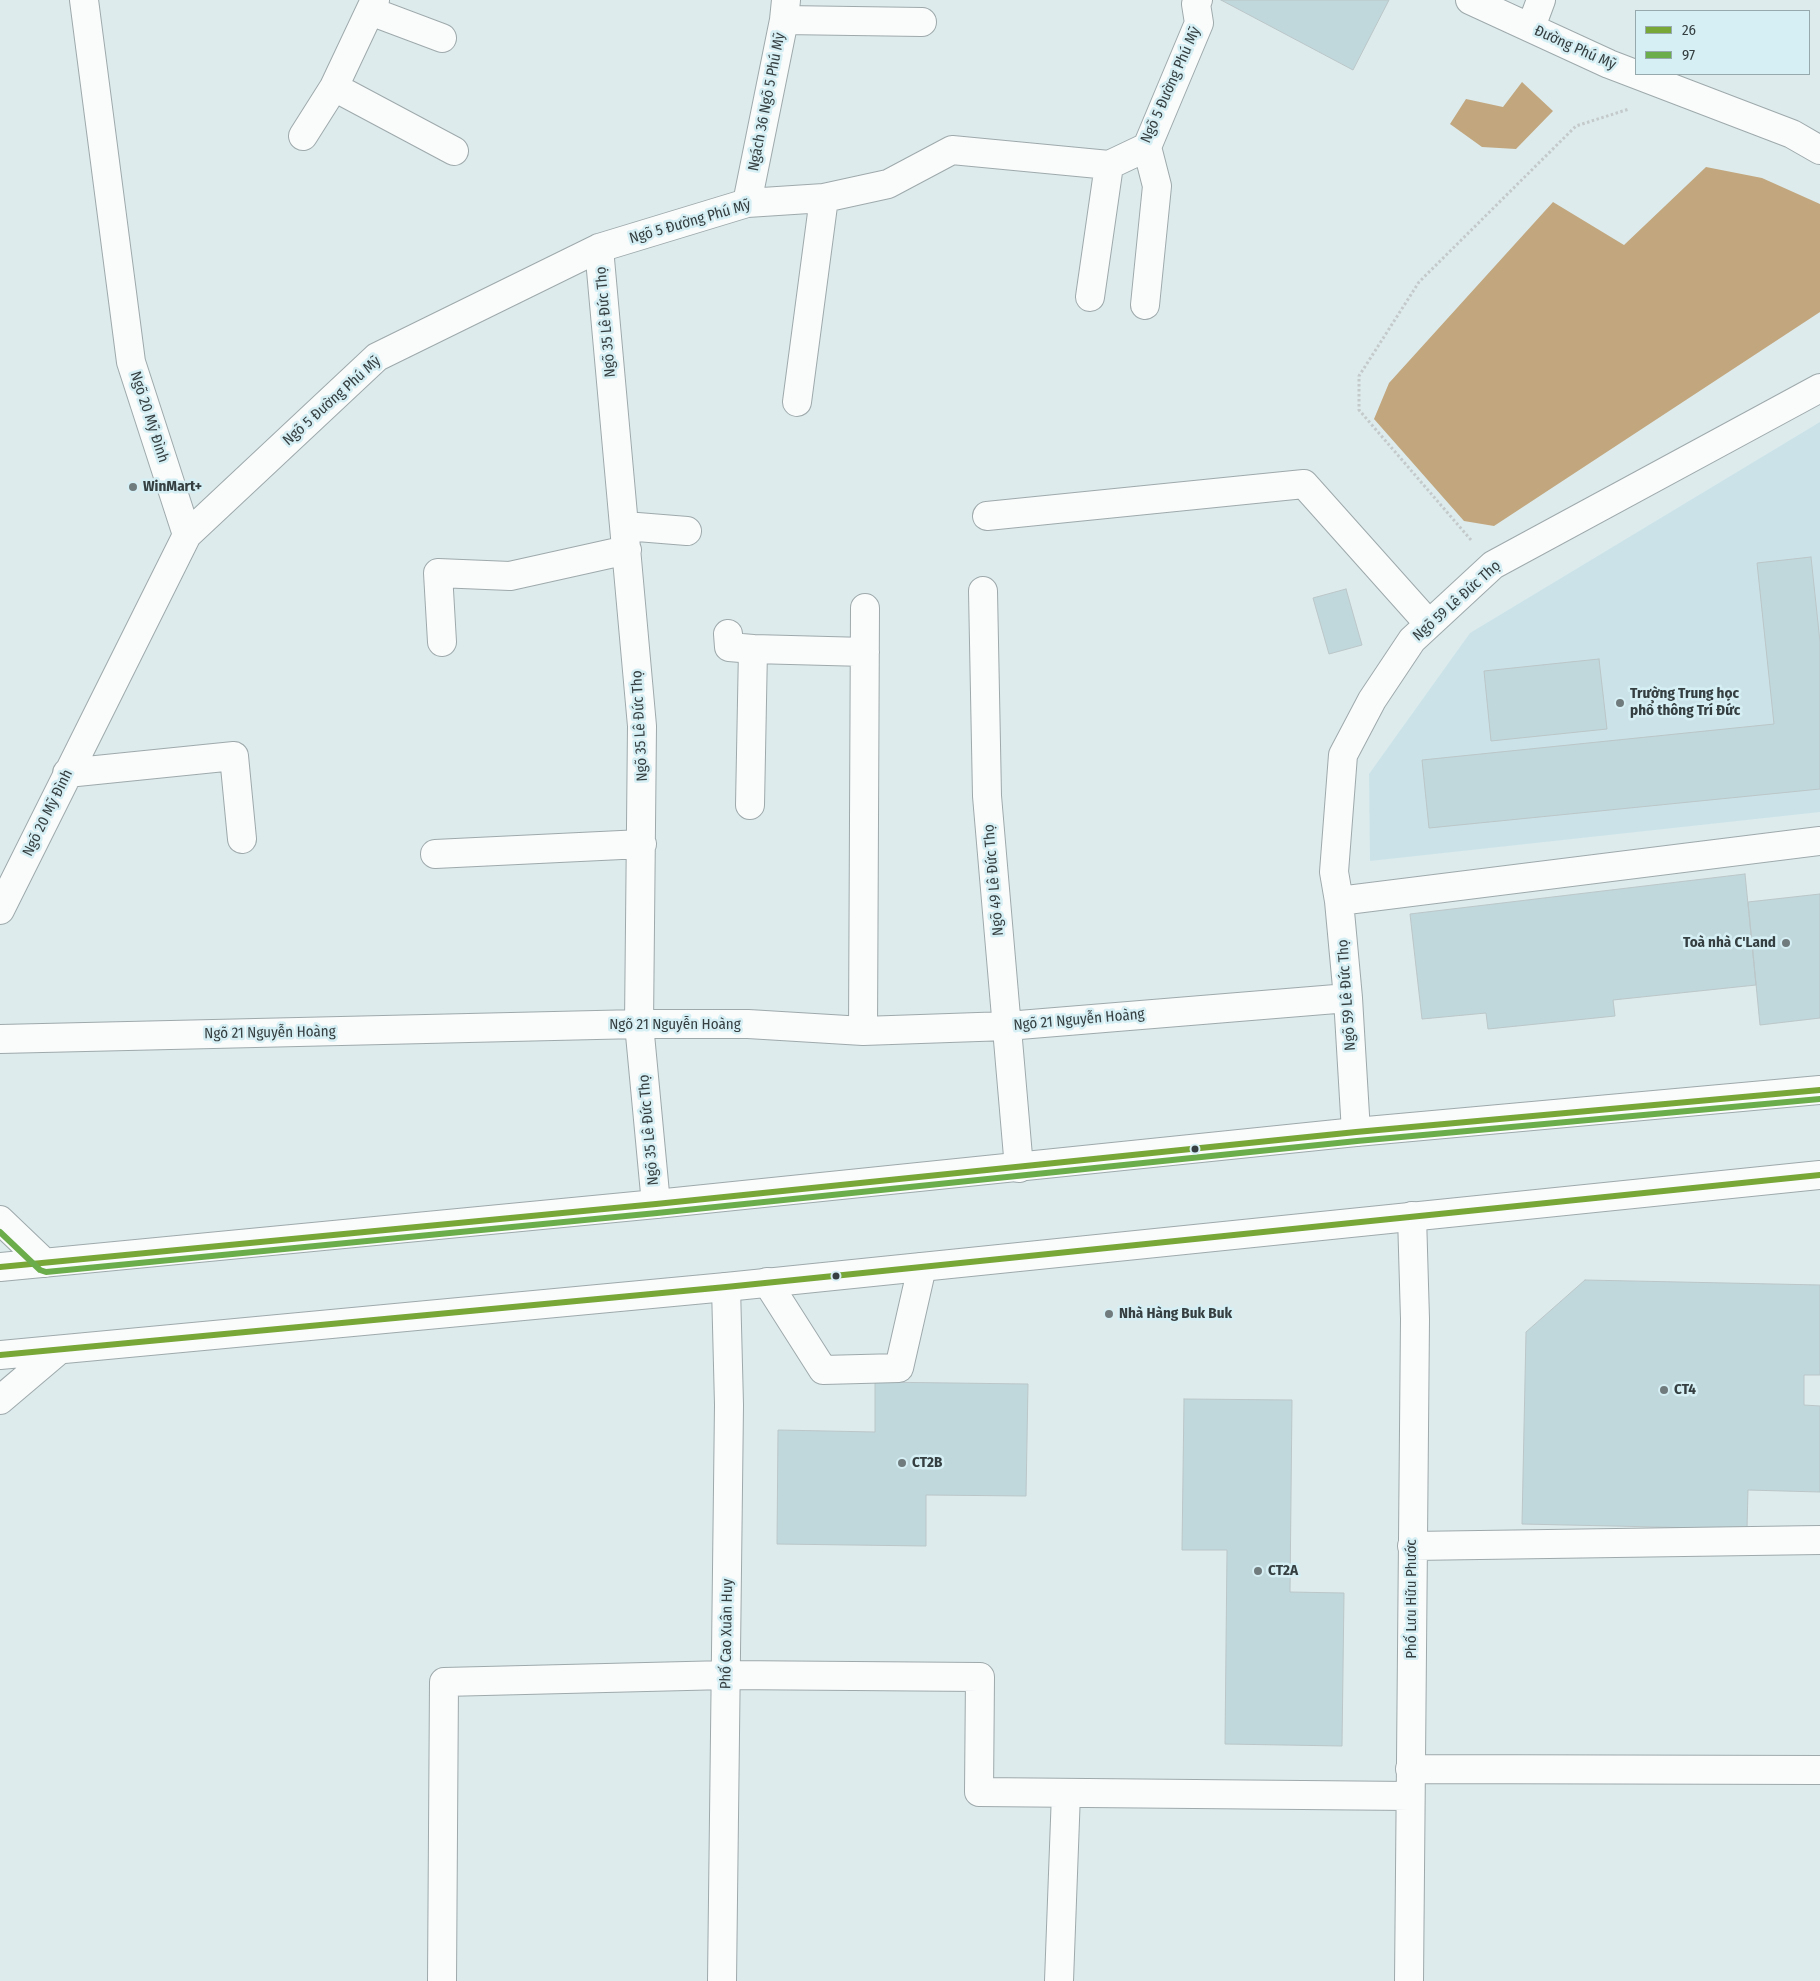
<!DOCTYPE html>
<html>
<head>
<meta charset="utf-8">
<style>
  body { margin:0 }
  #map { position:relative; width:1820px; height:1981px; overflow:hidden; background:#ddebed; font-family:"Fira Sans Condensed",sans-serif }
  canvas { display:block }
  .legend { position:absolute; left:1635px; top:10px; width:175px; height:65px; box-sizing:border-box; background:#d6eff4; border:1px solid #96a9ac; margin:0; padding:6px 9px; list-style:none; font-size:15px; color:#353f41 }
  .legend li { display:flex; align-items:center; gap:10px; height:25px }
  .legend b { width:25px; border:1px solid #96a9ac }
</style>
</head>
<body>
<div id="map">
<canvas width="1820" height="1981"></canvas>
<ul class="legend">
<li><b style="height:6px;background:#78a637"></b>26</li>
<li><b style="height:6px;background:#6cad4b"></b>97</li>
</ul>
</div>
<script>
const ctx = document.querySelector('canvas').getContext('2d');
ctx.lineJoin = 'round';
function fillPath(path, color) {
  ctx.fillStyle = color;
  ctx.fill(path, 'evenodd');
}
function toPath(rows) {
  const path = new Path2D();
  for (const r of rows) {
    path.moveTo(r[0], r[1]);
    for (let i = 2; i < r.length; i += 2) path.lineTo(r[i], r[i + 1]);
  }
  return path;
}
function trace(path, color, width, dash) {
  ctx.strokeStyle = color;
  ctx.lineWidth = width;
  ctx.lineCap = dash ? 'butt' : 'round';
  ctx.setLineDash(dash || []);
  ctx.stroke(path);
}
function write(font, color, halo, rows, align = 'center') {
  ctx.font = font + ' "Fira Sans Condensed",sans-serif';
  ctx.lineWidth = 5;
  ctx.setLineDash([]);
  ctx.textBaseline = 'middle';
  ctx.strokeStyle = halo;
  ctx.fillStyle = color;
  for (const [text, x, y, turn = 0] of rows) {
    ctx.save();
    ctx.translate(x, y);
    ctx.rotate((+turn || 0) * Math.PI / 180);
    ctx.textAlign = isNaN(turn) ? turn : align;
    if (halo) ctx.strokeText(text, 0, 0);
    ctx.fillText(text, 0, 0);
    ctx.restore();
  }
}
const built = toPath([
  [1820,422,1820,812,1370,861,1369,774,1470,633]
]);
const water = toPath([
  [1522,82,1553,111,1516,149,1482,147,1450,124,1466,99,1503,107],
  [1706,167,1762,178,1820,204,1820,312,1494,526,1464,521,1374,419,1389,383,1553,202,1624,245]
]);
const building = toPath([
  [1221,0,1389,0,1353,70,1221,0],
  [1811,557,1820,642,1820,789,1429,828,1422,760,1774,724,1757,563,1811,557],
  [1346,589,1362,645,1329,654,1313,598,1346,589],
  [1599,659,1607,729,1491,741,1484,671,1599,659],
  [1745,874,1756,985,1613,1000,1615,1016,1488,1029,1486,1013,1422,1019,1410,914,1745,874],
  [1820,894,1820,1018,1760,1025,1748,902,1820,894],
  [1585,1280,1820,1285,1820,1375,1804,1375,1804,1405,1820,1406,1820,1492,1748,1490,1747,1529,1522,1524,1526,1332,1585,1280],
  [875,1382,1028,1384,1026,1496,926,1495,926,1546,777,1544,778,1430,875,1432,875,1382],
  [1184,1399,1292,1400,1290,1592,1344,1593,1342,1746,1225,1744,1227,1550,1182,1550,1184,1399]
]);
const path = toPath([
  [1471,540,1359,410,1359,376,1419,282,1576,126,1629,109]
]);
const minor = toPath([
  [84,0,131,362,187,535],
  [1470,0,1609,64,1792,134,1820,150],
  [370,11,442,38],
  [784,20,922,22],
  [1531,27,1541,0],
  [334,87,454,151],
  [303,136,334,87,375,0],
  [747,203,784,20,786,0],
  [599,248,642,726,639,1024,656,1204],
  [1090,297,1109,165],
  [1145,305,1157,186,1147,147],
  [797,402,824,198],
  [987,516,1304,484,1429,624],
  [625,526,687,531],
  [983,591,987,796,1019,1168],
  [728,634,729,647,753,649],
  [442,642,438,573,510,576,627,550],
  [67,773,234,756,242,839],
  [750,805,753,649,865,652],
  [435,854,642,844],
  [1339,901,1820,841],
  [0,910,187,535,377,357,599,248,747,203,824,198,888,184,952,150,1109,165,1147,147,1199,23,1196,4,1198,0],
  [863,1031,865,608],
  [0,1039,639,1024,748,1024,863,1031,1007,1026,1348,998],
  [1356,1132,1348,998,1339,901,1334,872,1343,755,1372,700,1412,640,1493,565,1820,388],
  [767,1282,823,1370,899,1368,922,1267],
  [1412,1546,1820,1540],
  [1410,1769,1820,1770],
  [442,1981,444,1682,727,1675,980,1677,979,1792,1410,1796],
  [722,1981,729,1405,726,1287],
  [1059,1981,1066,1793],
  [1409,1981,1415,1319,1412,1216]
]);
const major = toPath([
  [0,1220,45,1263],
  [0,1267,656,1204,1356,1132,1820,1090],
  [0,1355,726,1287,1820,1175],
  [0,1400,59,1350]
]);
const bus1 = toPath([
  [0,1267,656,1204,1356,1132,1820,1090],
  [0,1355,726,1287,1820,1175]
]);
const bus2 = toPath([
  [0,1232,40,1270,46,1272,657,1213,1357,1141,1820,1099]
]);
const markers = [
  [133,487,5,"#707b7d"],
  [1620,703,5,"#707b7d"],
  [1786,943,5,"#707b7d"],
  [1195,1149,4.5,"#353f41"],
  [836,1276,4.5,"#353f41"],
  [1109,1314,5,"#707b7d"],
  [1664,1390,5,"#707b7d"],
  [902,1463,5,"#707b7d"],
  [1258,1571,5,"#707b7d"]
];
const streetNames = [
  ["Đường Phú Mỹ",1575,48,24],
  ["Ngõ 5 Đường Phú Mỹ",1171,85,-66],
  ["Ngách 36 Ngõ 5 Phú Mỹ",767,102,-79],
  ["Ngõ 5 Đường Phú Mỹ",690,222,-16],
  ["Ngõ 35 Lê Đức Thọ",606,322,-95],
  ["Ngõ 5 Đường Phú Mỹ",332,401,-42],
  ["Ngõ 20 Mỹ Đình",149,417,72],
  ["Ngõ 59 Lê Đức Thọ",1457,601,-42],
  ["Ngõ 35 Lê Đức Thọ",640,726,-93],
  ["Ngõ 20 Mỹ Đình",48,813,-64],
  ["Ngõ 49 Lê Đức Thọ",994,880,-95],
  ["Ngõ 59 Lê Đức Thọ",1347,995,-94],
  ["Ngõ 21 Nguyễn Hoàng",1079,1020,-5],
  ["Ngõ 21 Nguyễn Hoàng",675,1025],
  ["Ngõ 21 Nguyễn Hoàng",270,1033,-1],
  ["Ngõ 35 Lê Đức Thọ",649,1130,-95],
  ["Phố Lưu Hữu Phước",1412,1599,-90],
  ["Phố Cao Xuân Huy",727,1634,-89]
];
const poiNames = [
  ["WinMart+",143,487],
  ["Trường Trung học",1630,694],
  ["phổ thông Trí Đức",1630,711],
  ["Toà nhà C'Land",1776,943,"right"],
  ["Nhà Hàng Buk Buk",1119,1314],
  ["CT4",1674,1390],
  ["CT2B",912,1463],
  ["CT2A",1268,1571]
];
fillPath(built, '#cbe3e8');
fillPath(water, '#c2a77e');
fillPath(building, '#c0d8dc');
trace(building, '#bbc6c8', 1);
trace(minor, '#9ea9ab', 30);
trace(major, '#9ea9ab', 30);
trace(path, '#c4c9ca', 3, [2.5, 2.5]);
trace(minor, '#fafcfc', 28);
trace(major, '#fafcfc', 28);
trace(bus1, '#78a637', 6);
trace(bus2, '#6cad4b', 6);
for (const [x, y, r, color] of markers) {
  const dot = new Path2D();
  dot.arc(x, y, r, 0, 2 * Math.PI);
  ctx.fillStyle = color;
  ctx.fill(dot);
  trace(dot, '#d6eff4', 2);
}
write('15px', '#353f41', '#d6eff4', streetNames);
write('bold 15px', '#353f41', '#d6eff4', poiNames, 'left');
</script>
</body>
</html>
